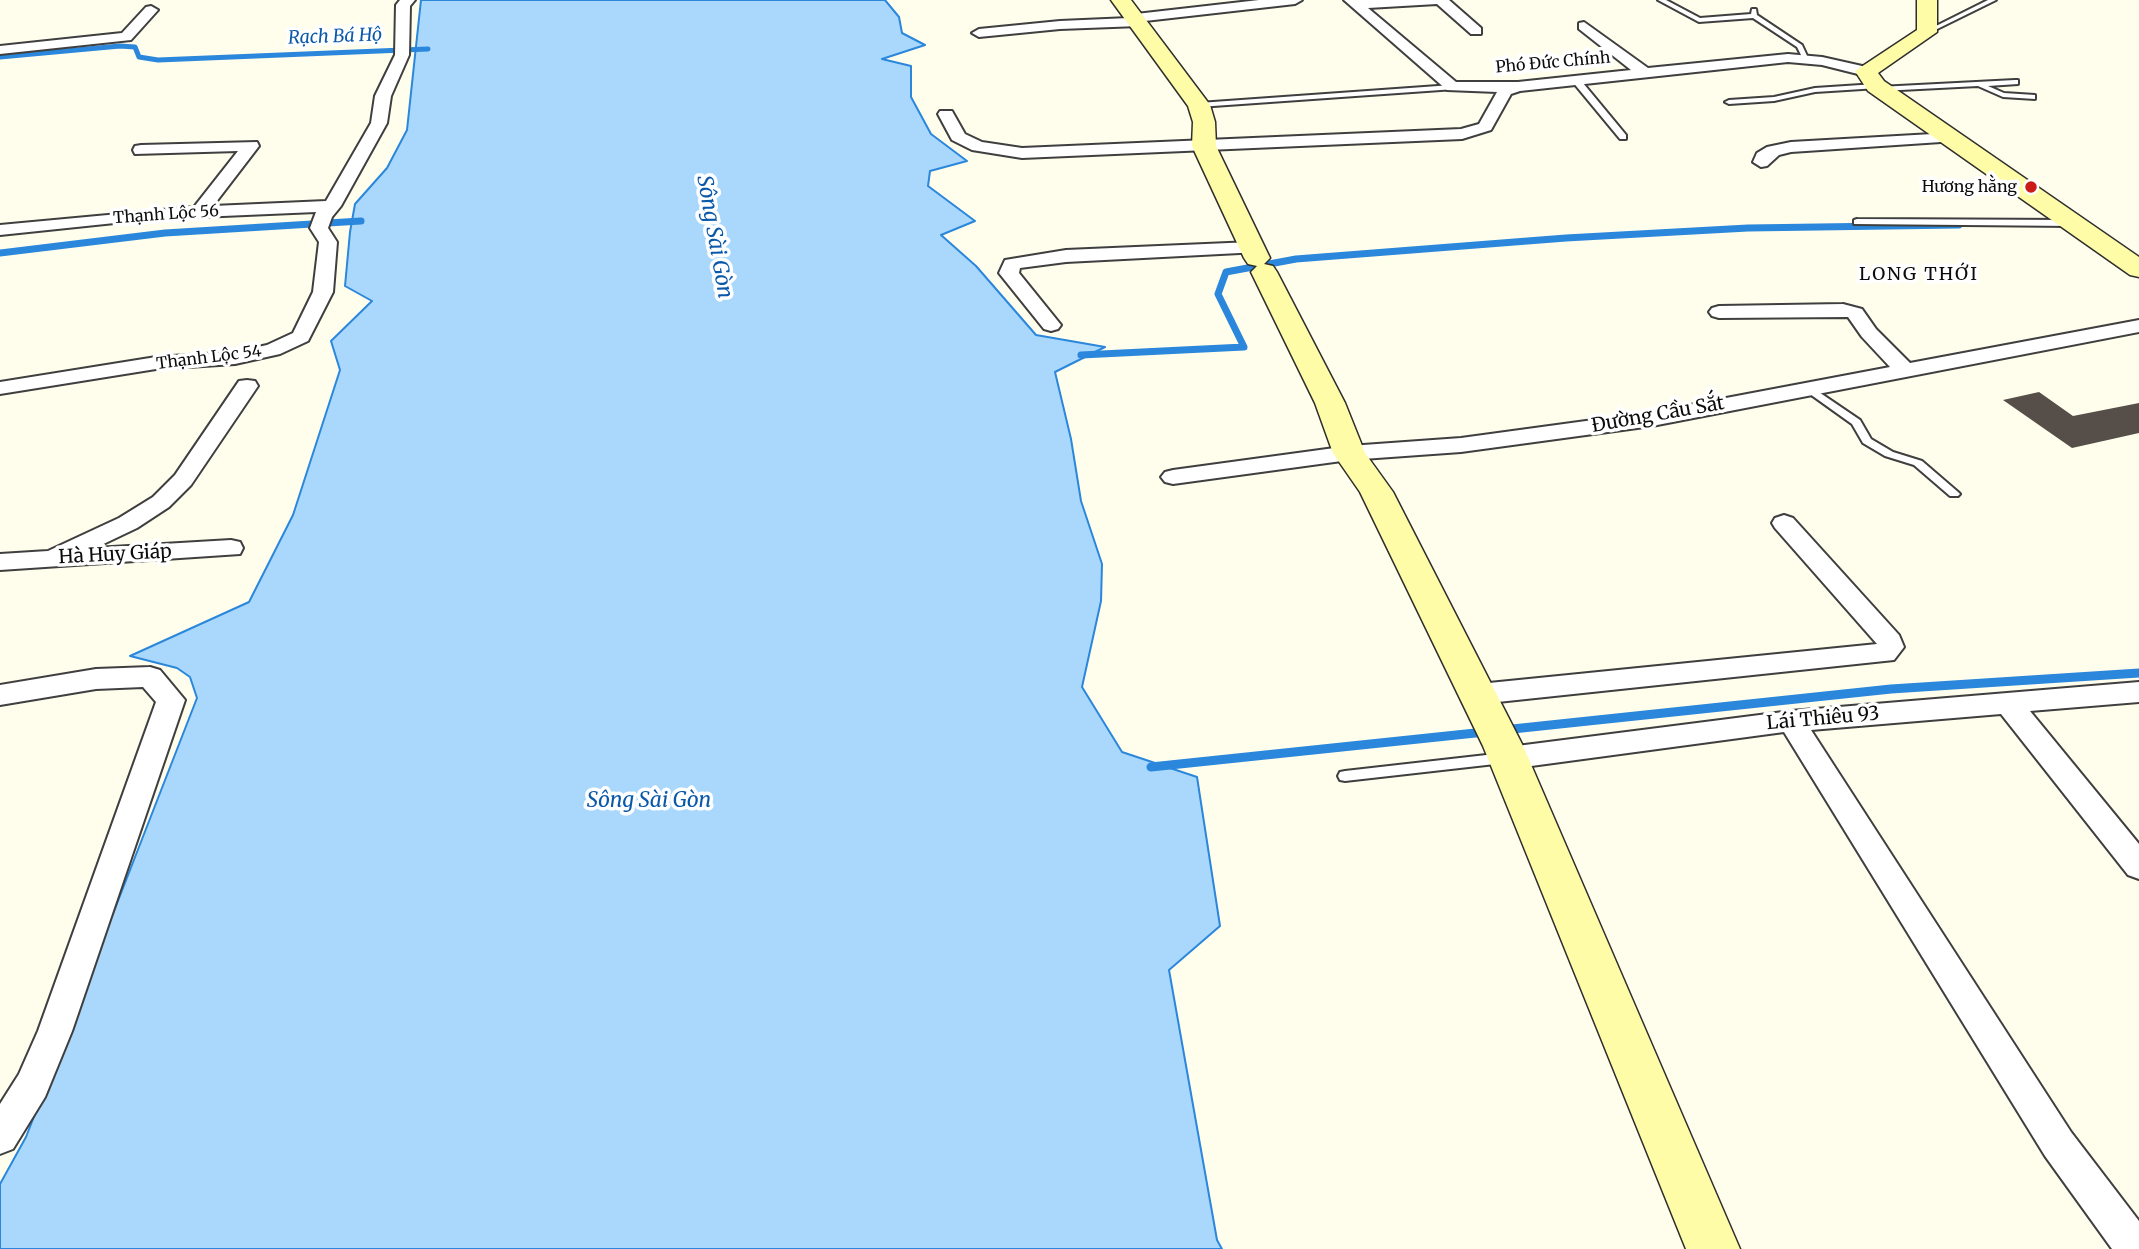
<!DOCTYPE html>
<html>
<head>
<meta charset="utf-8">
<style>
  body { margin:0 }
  canvas { display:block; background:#fffdec }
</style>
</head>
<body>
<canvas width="2139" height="1249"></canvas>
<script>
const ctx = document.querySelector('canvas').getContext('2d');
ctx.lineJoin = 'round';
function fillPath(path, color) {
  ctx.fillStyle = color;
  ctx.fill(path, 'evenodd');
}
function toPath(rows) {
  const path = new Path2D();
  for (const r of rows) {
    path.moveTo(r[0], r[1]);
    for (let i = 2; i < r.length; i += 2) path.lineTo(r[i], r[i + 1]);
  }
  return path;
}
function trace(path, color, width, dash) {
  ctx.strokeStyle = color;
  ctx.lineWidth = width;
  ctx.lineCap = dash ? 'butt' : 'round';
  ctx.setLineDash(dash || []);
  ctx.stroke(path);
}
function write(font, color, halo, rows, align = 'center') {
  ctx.font = font + ' Merriweather,serif';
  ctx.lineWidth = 7;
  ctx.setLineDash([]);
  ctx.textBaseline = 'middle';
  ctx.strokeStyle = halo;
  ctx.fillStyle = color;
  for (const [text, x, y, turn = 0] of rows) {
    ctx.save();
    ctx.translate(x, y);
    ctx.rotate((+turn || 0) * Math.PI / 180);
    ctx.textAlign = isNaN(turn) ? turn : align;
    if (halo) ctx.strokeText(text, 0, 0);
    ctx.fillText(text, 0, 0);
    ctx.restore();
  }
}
const water = toPath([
  [421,0,885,0,899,17,902,33,925,45,882,59,911,66,911,97,931,134,967,161,930,171,928,186,975,221,941,235,976,266,1036,335,1105,347,1055,372,1071,439,1081,501,1102,564,1101,601,1082,687,1122,752,1197,777,1220,926,1169,970,1217,1240,1222,1249,0,1249,0,1184,26,1137,197,698,190,677,177,668,130,656,249,602,293,515,340,370,331,341,372,301,345,286,350,232,355,204,387,168,407,130,421,0]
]);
const streamFar2 = toPath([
  [0,57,120,46,135,47,139,57,158,60,428,49]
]);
const streamFar1 = toPath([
  [0,253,165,233,361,221],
  [1081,355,1244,347,1218,294,1226,272,1296,259,1566,238,1748,228,1959,225]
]);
const stream = toPath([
  [1503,730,1891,689,2139,673],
  [1151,767,1485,732]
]);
const building = toPath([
  [2039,392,2073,416,2139,403,2139,433,2072,448,2003,400]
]);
const lane = toPath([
  [1658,0,1666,0,1700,18,1751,14,1752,9,1756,9,1757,15,1802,45,1808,58,1803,59,1797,47,1753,18,1699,22,1658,0],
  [1988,0,1996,0,1929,33,1924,32,1988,0],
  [1572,77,1578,77,1626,135,1626,139,1620,139,1572,81,1572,77],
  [2015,80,2018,80,2018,84,1988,86,2004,93,2035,95,2035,99,2003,97,1978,86,1881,91,1878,91,1878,88,1815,92,1774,101,1729,104,1725,102,1729,100,1774,97,1815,88,1876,84,1879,84,1879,87,2015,80],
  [1452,85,1456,87,1455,89,1199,107,1195,105,1199,103,1452,85],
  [1857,219,2072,220,2076,223,2072,226,1854,224,1854,220,1857,219],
  [1807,384,1860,420,1871,439,1893,452,1922,461,1958,492,1960,494,1958,496,1950,496,1914,465,1885,456,1863,443,1852,424,1803,389,1802,387,1807,384],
  [1504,753,1509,754,1511,758,1509,762,1504,763,1345,781,1340,780,1338,776,1340,772,1345,771,1504,753]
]);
const street = toPath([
  [400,0,415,0,410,6,409,55,391,96,387,123,341,206,332,217,328,228,337,242,333,292,308,341,280,354,235,364,156,369,0,394,0,382,156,357,235,352,267,345,293,333,313,292,319,242,310,228,316,212,153,219,0,235,0,225,194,207,238,151,135,154,133,150,135,146,141,145,257,142,259,146,213,206,326,201,371,123,375,96,395,55,396,5,400,0],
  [1259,0,1302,0,1295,4,1145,21,1144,25,1139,26,1060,29,979,37,972,33,979,29,1060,21,1129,18,1136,14,1259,0],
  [1344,0,1449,0,1481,28,1481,34,1471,34,1437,4,1368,8,1456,82,1518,82,1631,70,1579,29,1579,23,1584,22,1648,68,1788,54,1822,57,1871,68,1874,71,1866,76,1822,65,1788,62,1520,91,1511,94,1491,130,1462,139,1022,158,972,150,952,140,938,114,940,111,952,111,965,134,982,142,1022,148,1461,129,1479,124,1497,92,1447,90,1344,0],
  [151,6,158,10,131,40,0,54,0,46,122,33,146,7,151,6],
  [1950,133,1956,135,1958,138,1956,141,1791,152,1779,155,1767,166,1761,167,1753,162,1757,153,1767,147,1791,142,1950,133],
  [1252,242,1259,244,1261,248,1259,252,1066,262,1020,268,1019,273,1061,325,1058,329,1051,331,1044,329,999,273,1005,260,1066,250,1252,242],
  [1843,304,1862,309,1876,329,1910,363,2139,320,2139,332,1652,426,1461,452,1349,460,1173,484,1165,482,1161,477,1165,472,1173,470,1349,446,1461,438,1652,412,1890,367,1862,337,1848,317,1719,318,1712,316,1709,312,1712,308,1719,306,1843,304],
  [247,380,255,381,258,386,191,485,169,507,137,528,95,548,231,540,240,542,243,548,240,554,0,570,0,554,48,551,119,518,153,497,175,475,239,381,247,380],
  [1784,515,1793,518,1899,635,1904,647,1894,660,1479,704,1469,701,1465,694,1469,687,1479,684,1877,644,1775,528,1772,523,1775,518,1784,515],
  [150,667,160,670,185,700,72,1031,45,1097,13,1149,0,1154,0,1104,19,1074,38,1031,156,702,143,687,96,689,0,705,0,685,96,669,150,667],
  [2139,682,2139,702,2030,711,2139,844,2139,879,2128,875,2001,714,1811,730,2071,1132,2139,1221,2139,1249,2112,1249,2045,1156,1784,732,1509,769,1499,766,1495,758,1499,750,1509,747,1791,711,2139,682]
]);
const secondary = toPath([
  [1111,0,1131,0,1210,105,1215,122,1216,146,1270,258,1264,264,1273,266,1277,272,1345,403,1365,453,1393,492,1523,746,1740,1249,1686,1249,1483,746,1360,492,1333,453,1315,403,1251,272,1257,266,1248,264,1244,258,1192,146,1193,122,1188,106,1111,0],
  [1917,0,1937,0,1937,32,1878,73,1884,81,2139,257,2139,277,2130,275,1868,91,1855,71,1917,30,1917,0]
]);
const markers = [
  [2031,187,7,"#ca1b16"]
];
const farStreetnames = [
  ["Phó Đức Chính",1553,63,-5],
  ["Thạnh Lộc 56",166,215,-4],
  ["Thạnh Lộc 54",209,358,-7]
];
const farPoinames = [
  ["Hương hằng",2017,187]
];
const farWaternames = [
  ["Rạch Bá Hộ",335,37,-2]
];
const farNeighbourhoodnames = [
  ["LONG THỚI",1919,275]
];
const streetNames = [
  ["Đường Cầu Sắt",1658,415,-10],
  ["Hà Huy Giáp",115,555,-3],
  ["Lái Thiêu 93",1823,719,-5]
];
const waterNames = [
  ["Sông Sài Gòn",714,237,80],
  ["Sông Sài Gòn",649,801]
];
fillPath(water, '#aad8fc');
trace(water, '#2a87db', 2);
trace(streamFar2, '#2a87db', 5);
trace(streamFar1, '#2a87db', 7);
trace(stream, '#2a87db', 9);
fillPath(building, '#564e48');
trace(lane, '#3f3f3f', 4);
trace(street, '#3f3f3f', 4);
trace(secondary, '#2e2e2e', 3);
fillPath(lane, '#fff');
fillPath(street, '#fff');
fillPath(secondary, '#fffca7');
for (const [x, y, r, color] of markers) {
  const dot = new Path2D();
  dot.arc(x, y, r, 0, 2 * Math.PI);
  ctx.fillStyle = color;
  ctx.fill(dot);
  trace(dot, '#fff', 2.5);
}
write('16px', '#0c0c0c', '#fff', farStreetnames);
write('16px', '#0c0c0c', '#fff', farPoinames, 'right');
write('italic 18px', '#0958aa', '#fff', farWaternames);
ctx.letterSpacing = '2px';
write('18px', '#0c0c0c', '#fff', farNeighbourhoodnames);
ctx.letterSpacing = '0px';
write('19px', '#0c0c0c', '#fff', streetNames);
write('italic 21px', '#0958aa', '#fff', waterNames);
</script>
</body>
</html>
